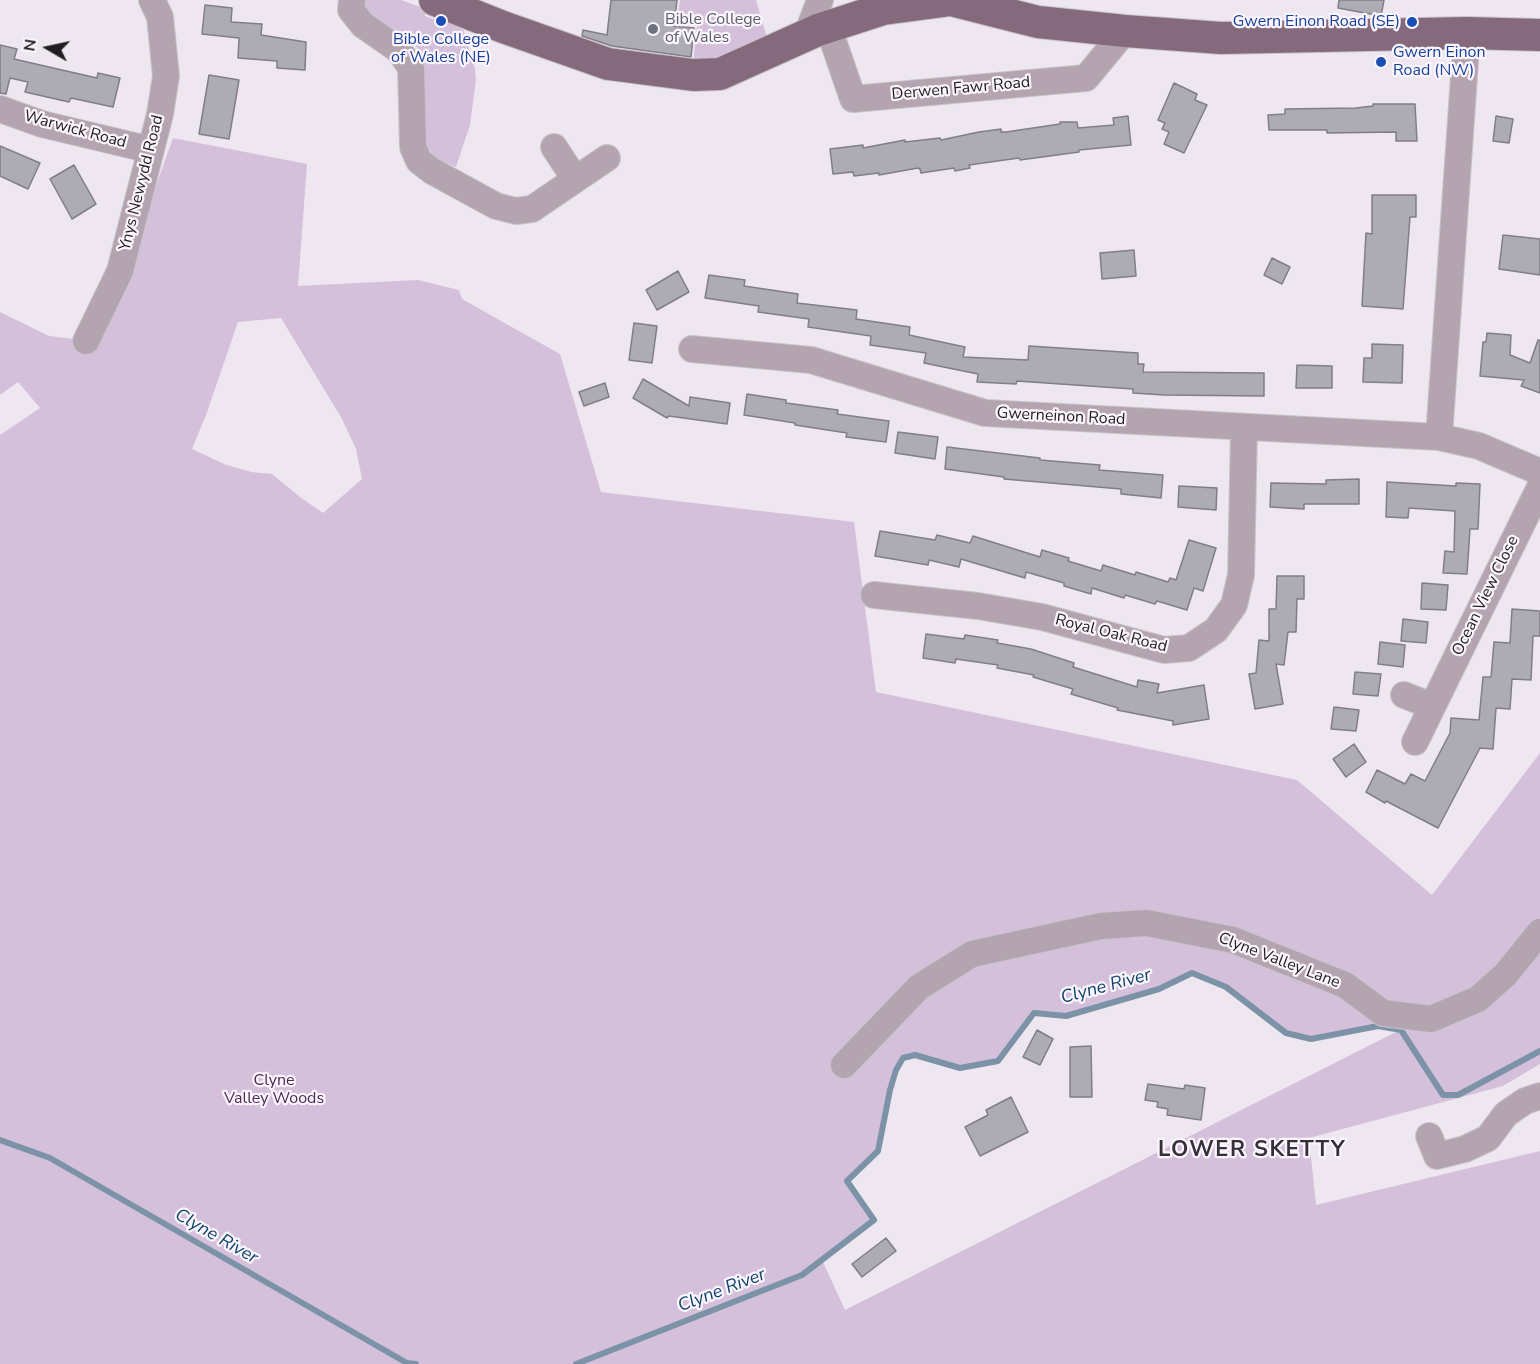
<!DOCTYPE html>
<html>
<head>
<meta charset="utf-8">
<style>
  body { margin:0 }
  #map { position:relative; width:1540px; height:1364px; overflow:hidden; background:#eee7f0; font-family:"Nunito Sans",sans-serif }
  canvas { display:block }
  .north { position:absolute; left:18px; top:18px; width:60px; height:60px; -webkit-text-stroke:4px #fcf5fe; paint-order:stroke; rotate:279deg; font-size:16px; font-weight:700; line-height:24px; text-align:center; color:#201d20 }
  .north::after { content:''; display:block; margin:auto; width:21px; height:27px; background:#201d20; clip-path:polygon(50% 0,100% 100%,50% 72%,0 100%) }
</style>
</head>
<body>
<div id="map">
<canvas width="1540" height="1364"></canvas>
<div class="north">N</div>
</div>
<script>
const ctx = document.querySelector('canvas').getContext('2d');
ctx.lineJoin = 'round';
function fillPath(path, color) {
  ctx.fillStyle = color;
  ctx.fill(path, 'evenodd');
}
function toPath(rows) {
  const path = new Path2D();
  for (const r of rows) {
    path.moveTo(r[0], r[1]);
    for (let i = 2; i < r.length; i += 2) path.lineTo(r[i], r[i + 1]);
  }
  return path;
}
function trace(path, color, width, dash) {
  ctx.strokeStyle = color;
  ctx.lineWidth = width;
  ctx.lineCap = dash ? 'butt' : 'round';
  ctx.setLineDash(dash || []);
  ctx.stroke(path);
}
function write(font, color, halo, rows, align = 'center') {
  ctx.font = font + ' "Nunito Sans",sans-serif';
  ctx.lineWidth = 4.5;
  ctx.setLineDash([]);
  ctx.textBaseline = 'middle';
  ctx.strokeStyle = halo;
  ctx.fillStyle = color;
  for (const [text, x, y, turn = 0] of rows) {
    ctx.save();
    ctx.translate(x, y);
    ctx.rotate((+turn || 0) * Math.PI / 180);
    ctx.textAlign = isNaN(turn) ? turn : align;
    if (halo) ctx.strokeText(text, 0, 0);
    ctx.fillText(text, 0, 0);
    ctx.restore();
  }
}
const green = toPath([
  [366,0,401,0,426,9,425,16,436,20,437,17,460,19,475,69,476,80,470,125,456,167,435,159,425,143,423,67,419,51,413,41,405,34,374,20,365,9],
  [680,0,756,0,769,45,693,65,697,26,677,23],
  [173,138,307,164,298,286,418,280,459,290,462,299,560,354,601,492,854,522,876,692,1297,780,1432,895,1540,753,1540,1064,1503,1086,1309,1138,1316,1205,1540,1151,1540,1364,0,1364,0,435,40,408,18,382,0,395,0,312,49,336,100,342],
  [281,318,342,419,356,449,362,479,323,513,300,497,272,474,251,472,224,464,192,449,206,415,238,322],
  [1192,973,1226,987,1286,1033,1311,1039,1378,1026,1400,1030,845,1310,822,1260,874,1219,847,1181,878,1151,890,1090,896,1070,903,1058,915,1055,960,1068,998,1061,1034,1013,1066,1016,1159,989]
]);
const stream = toPath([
  [0,1140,50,1158,332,1320,407,1363,416,1364],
  [576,1364,802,1275,874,1220,847,1181,878,1151,890,1090,896,1070,903,1058,915,1055,960,1068,998,1061,1034,1013,1066,1016,1159,989,1192,973,1226,987,1286,1033,1311,1039,1378,1026,1401,1030,1443,1095,1458,1095,1540,1051]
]);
const building = toPath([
  [611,0,677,0,674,26,694,28,691,57,612,46,582,36,583,30,607,35,611,0],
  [1339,0,1384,0,1381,16,1338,8,1339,0],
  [205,5,232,8,231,22,262,24,261,35,306,42,305,70,277,68,277,61,238,58,239,38,202,34,205,5],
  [0,45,17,49,14,59,97,78,98,73,120,78,113,107,71,98,69,102,25,92,28,82,10,78,6,94,0,93,0,45],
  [209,75,239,80,229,139,199,134,209,75],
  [1174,83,1197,94,1195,100,1207,105,1184,153,1164,144,1169,132,1162,129,1165,123,1158,120,1174,83],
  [1373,104,1415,104,1417,141,1396,141,1396,132,1327,133,1327,130,1269,130,1268,115,1285,114,1285,109,1356,108,1373,106,1373,104],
  [1128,116,1131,145,1079,150,1079,152,1020,160,1019,158,969,165,970,168,955,171,954,168,921,173,920,169,918,168,879,175,879,173,854,176,853,172,833,174,830,149,863,145,863,148,905,140,905,142,940,138,941,140,979,132,1001,129,1001,132,1006,132,1060,124,1060,122,1077,122,1078,128,1114,125,1113,118,1128,116],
  [1496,116,1513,119,1509,143,1493,141,1496,116],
  [0,146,40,163,28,189,0,176,0,146],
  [74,165,96,204,72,219,50,179,74,165],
  [1372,195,1416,195,1416,217,1410,217,1403,309,1362,306,1366,233,1372,234,1372,195],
  [1503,235,1540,239,1540,275,1499,269,1503,235],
  [1134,250,1136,276,1102,279,1100,253,1134,250],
  [1272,258,1290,267,1282,284,1264,275,1272,258],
  [678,271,689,292,657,310,646,290,678,271],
  [709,275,745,280,744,286,798,294,797,303,857,310,856,319,910,327,909,335,965,347,963,357,1028,360,1029,346,1138,353,1138,364,1144,364,1143,372,1264,373,1264,396,1164,395,1133,393,1133,389,1017,381,1016,384,977,382,978,374,924,363,926,353,870,345,871,336,808,327,809,319,758,312,759,306,705,298,709,275],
  [634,323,657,326,652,363,629,360,634,323],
  [1487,333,1511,335,1510,355,1530,363,1538,340,1540,340,1540,393,1521,386,1524,380,1480,376,1483,342,1486,342,1487,333],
  [1372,344,1403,345,1402,383,1363,382,1364,358,1372,358,1372,344],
  [1297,365,1332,366,1332,388,1296,388,1297,365],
  [643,379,689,406,690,397,730,403,727,424,669,416,667,418,633,398,643,379],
  [605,383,609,397,584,406,579,392,605,383],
  [747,394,786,400,786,403,838,410,837,414,889,421,886,442,846,437,847,433,795,425,795,423,744,415,747,394],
  [898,432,938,437,935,459,895,453,898,432],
  [947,447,1040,458,1040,460,1100,465,1099,470,1163,475,1161,498,1121,494,1121,489,1004,479,1004,477,945,469,947,447],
  [1359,479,1359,504,1304,504,1304,509,1270,507,1271,483,1326,484,1326,480,1359,479],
  [1387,482,1456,486,1456,483,1480,484,1478,529,1470,529,1467,574,1443,573,1445,551,1454,552,1455,511,1409,508,1408,518,1386,517,1387,482],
  [1179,486,1217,488,1216,510,1178,507,1179,486],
  [880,531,935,540,937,535,970,543,973,536,1040,557,1042,550,1069,558,1068,561,1101,571,1103,565,1135,575,1136,572,1168,582,1170,578,1176,580,1189,540,1216,548,1203,591,1194,588,1187,610,1157,601,1155,604,1125,595,1124,598,1092,588,1091,594,1064,586,1064,583,1026,572,1025,578,961,559,959,567,929,560,928,565,875,556,880,531],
  [1277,576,1304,576,1304,599,1297,599,1296,632,1288,632,1284,665,1276,664,1283,704,1255,709,1249,674,1256,673,1259,640,1269,641,1269,609,1276,609,1277,576],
  [1422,583,1448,585,1446,610,1421,609,1422,583],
  [1512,609,1540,611,1540,636,1533,636,1531,680,1512,679,1510,709,1496,708,1493,749,1480,748,1438,828,1386,801,1385,803,1366,792,1377,770,1405,784,1411,774,1425,781,1450,733,1451,718,1479,720,1483,677,1491,677,1494,642,1510,643,1512,609],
  [1403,619,1428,622,1426,643,1401,641,1403,619],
  [926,634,964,639,965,635,998,640,997,643,1031,649,1074,663,1073,667,1137,687,1138,680,1159,684,1157,693,1204,685,1209,719,1173,725,1173,721,1117,710,1118,708,1071,694,1073,689,1033,677,1034,675,997,668,998,665,956,659,955,663,923,658,926,634],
  [1380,642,1405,645,1403,667,1378,664,1380,642],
  [1355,672,1381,674,1378,696,1353,694,1355,672],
  [1334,707,1359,710,1356,731,1331,729,1334,707],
  [1354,744,1366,762,1346,777,1333,759,1354,744],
  [1037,1030,1053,1039,1040,1065,1023,1057,1037,1030],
  [1091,1046,1092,1097,1070,1097,1070,1047,1091,1046],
  [1148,1084,1184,1089,1185,1085,1205,1088,1201,1120,1167,1115,1168,1109,1157,1107,1158,1102,1145,1100,1148,1084],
  [1011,1097,1028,1132,980,1156,965,1127,988,1115,986,1110,1011,1097],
  [886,1238,896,1251,862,1277,852,1264,886,1238]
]);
const minor = toPath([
  [352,0,351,10,363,25,399,50,411,68,413,147,419,161,432,171,496,206,516,211,532,209,607,158],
  [828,26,853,99,1086,78,1125,31],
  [807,35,820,0],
  [0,109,42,124,151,150],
  [554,147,575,179],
  [86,341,120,271,160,114,166,76,160,17,152,0],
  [692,349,811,360,985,413,1439,437,1479,446,1540,472],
  [1439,437,1467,33],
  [874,595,978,606,1042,617,1164,650,1189,648,1216,630,1234,605,1241,575,1244,428],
  [1404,695,1432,706],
  [1415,742,1540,487],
  [844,1065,919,987,972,954,1101,926,1147,923,1233,940,1345,985,1383,1013,1431,1019,1478,999,1505,975,1540,932],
  [1429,1136,1437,1156,1465,1149,1488,1138,1506,1114,1525,1101,1540,1096]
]);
const major = toPath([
  [435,0,503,27,608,64,693,75,720,74,818,30,883,9,951,0,1038,22,1125,31,1221,38,1467,33,1540,35]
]);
const markers = [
  [441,21,6,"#1a4fb4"],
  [1412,22,6,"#1a4fb4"],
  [653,29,6,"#6b7280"],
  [1381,62,6,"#1a4fb4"]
];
const worshipNames = [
  ["Bible College",665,20],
  ["of Wales",665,38]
];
const transitNames = [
  ["Gwern Einon Road (SE)",1400,22],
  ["Bible College",441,40,"center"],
  ["of Wales (NE)",441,58,"center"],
  ["Gwern Einon",1393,53,"left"],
  ["Road (NW)",1393,71,"left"]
];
const streetNames = [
  ["Derwen Fawr Road",961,89,-5],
  ["Warwick Road",75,130,15],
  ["Ynys Newydd Road",142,183,-76],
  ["Gwerneinon Road",1061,417,3],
  ["Ocean View Close",1486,596,-64],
  ["Royal Oak Road",1111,634,14],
  ["Clyne Valley Lane",1279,961,21]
];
const parkNames = [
  ["Clyne",274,1081],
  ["Valley Woods",274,1099]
];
const waterNames = [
  ["Clyne River",1106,987,-15],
  ["Clyne River",216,1237,30],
  ["Clyne River",722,1291,-21]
];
const districtNames = [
  ["LOWER SKETTY",1252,1151]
];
fillPath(green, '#d4c0da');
trace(stream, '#7c93a7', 6);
fillPath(building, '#adabb4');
trace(building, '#817e88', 1.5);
trace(minor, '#c9c3cb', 28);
trace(major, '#c9c3cb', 34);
trace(minor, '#b4a4af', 26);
trace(major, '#856a7d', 32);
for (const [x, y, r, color] of markers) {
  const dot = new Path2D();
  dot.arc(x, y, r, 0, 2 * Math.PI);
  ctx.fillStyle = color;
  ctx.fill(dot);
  trace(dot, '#fcf5fe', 2);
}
write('16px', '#5b616d', '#fcf5fe', worshipNames, 'left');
write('16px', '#164399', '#fcf5fe', transitNames, 'right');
write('16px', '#201d20', '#fcf5fe', streetNames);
write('16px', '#4b2a55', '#fcf5fe', parkNames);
write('italic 18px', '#0d456a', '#fcf5fe', waterNames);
ctx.letterSpacing = '1.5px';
write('bold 22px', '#353037', '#fcf5fe', districtNames);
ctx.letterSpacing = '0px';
</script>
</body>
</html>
